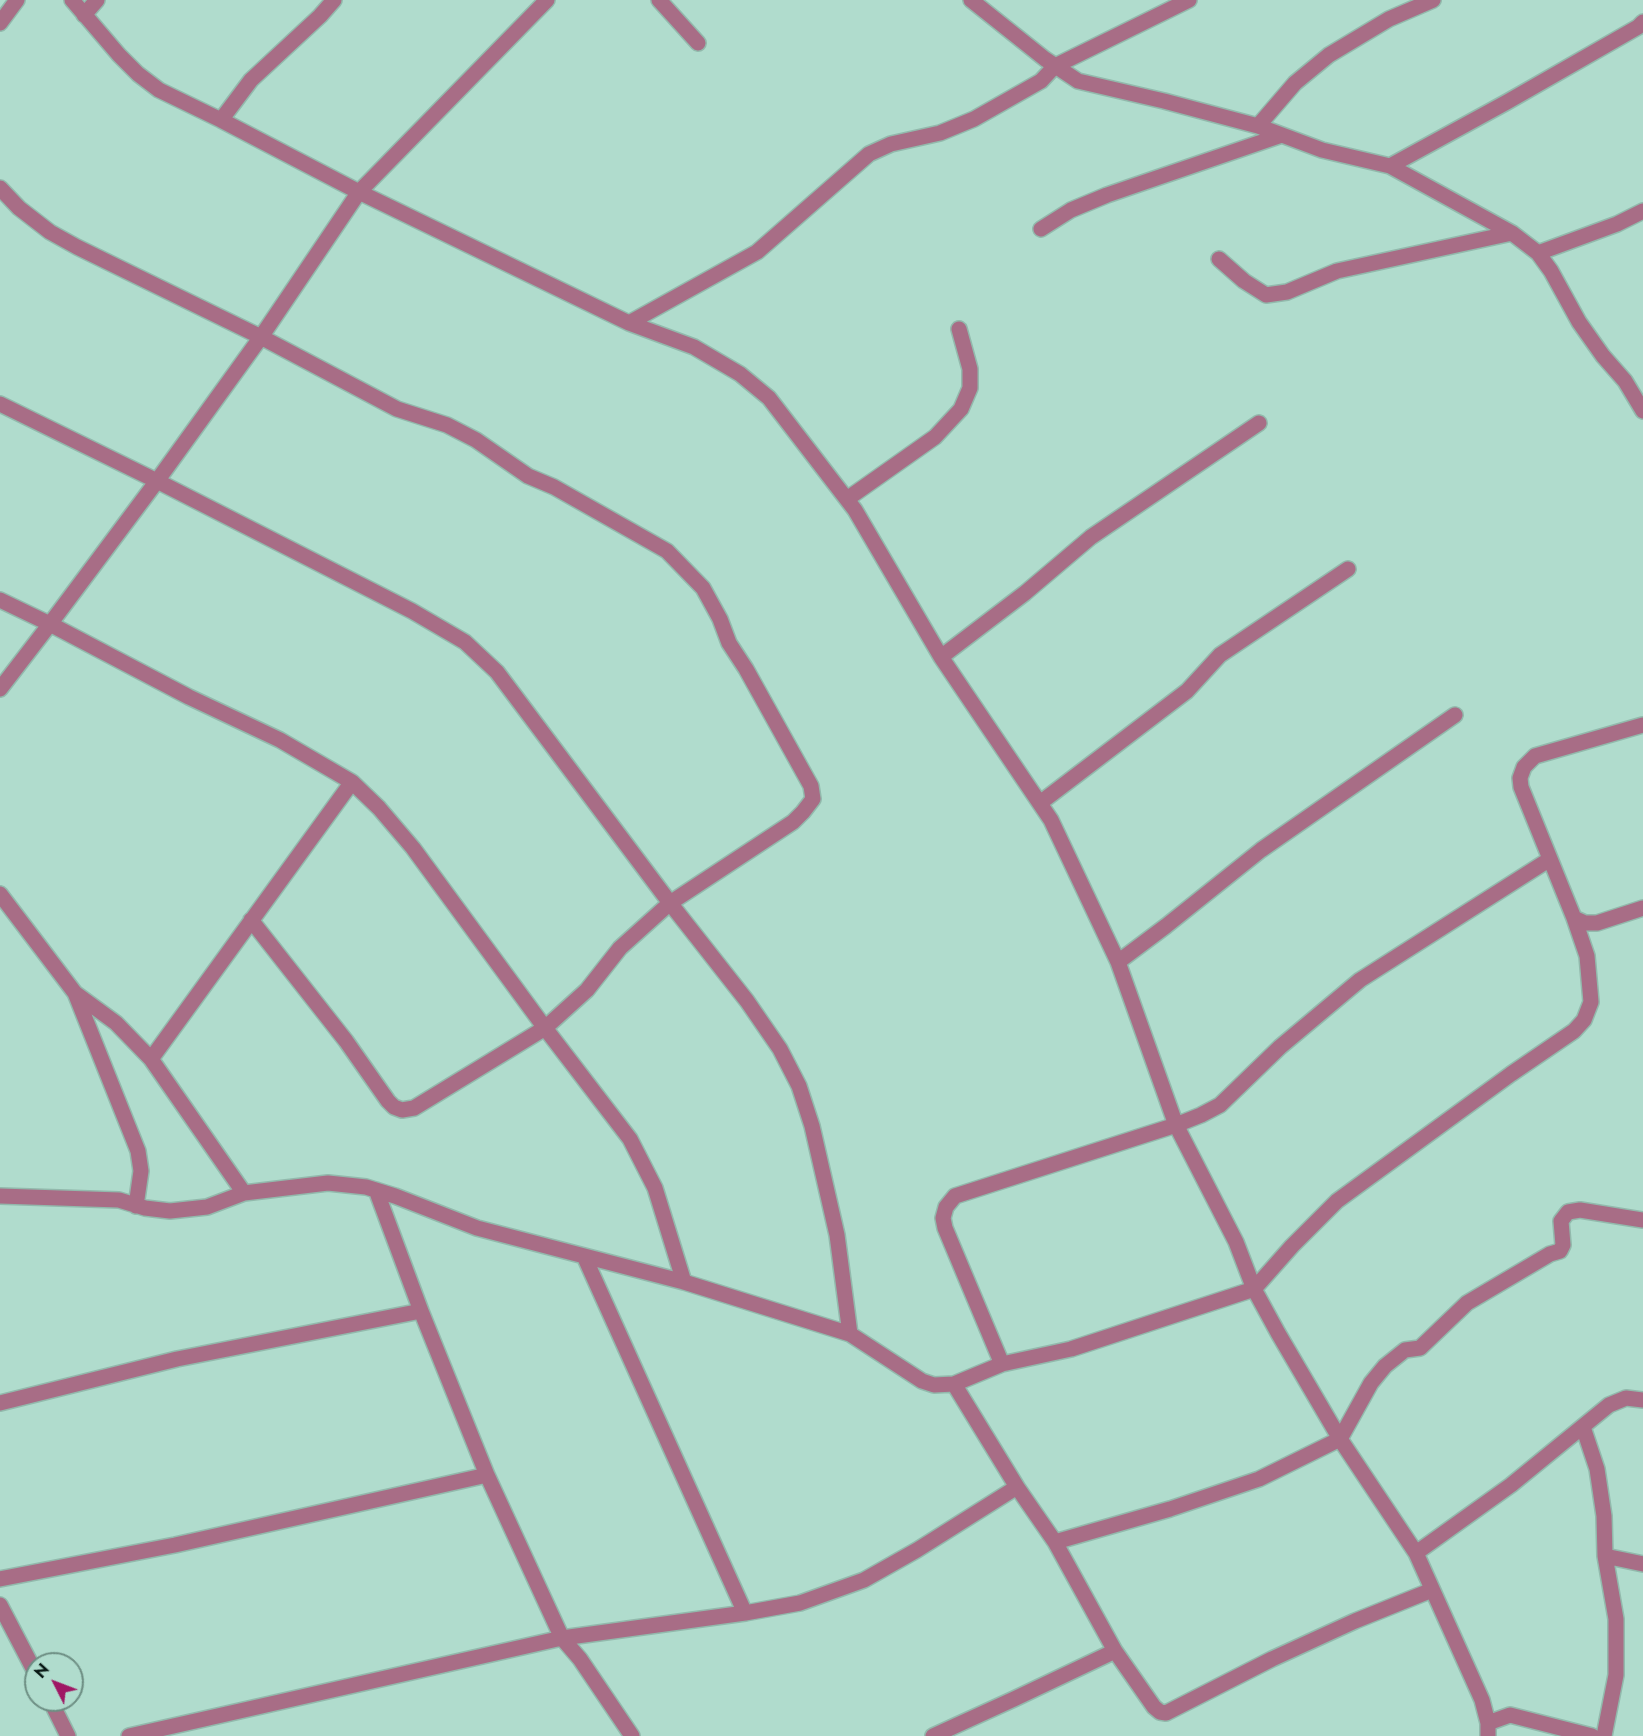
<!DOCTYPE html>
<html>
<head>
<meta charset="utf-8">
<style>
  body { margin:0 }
  #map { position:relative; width:1643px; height:1736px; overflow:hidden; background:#b0dccd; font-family:Jost,sans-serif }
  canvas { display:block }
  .north { position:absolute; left:24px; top:1652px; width:60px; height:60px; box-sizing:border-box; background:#b0dccd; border:2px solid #6d8e83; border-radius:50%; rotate:312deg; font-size:16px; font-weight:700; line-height:24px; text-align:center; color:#081814 }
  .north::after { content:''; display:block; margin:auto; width:21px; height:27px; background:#9f1764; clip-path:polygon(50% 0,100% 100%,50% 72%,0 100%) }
</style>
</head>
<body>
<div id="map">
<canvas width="1643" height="1736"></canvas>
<div class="north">N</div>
</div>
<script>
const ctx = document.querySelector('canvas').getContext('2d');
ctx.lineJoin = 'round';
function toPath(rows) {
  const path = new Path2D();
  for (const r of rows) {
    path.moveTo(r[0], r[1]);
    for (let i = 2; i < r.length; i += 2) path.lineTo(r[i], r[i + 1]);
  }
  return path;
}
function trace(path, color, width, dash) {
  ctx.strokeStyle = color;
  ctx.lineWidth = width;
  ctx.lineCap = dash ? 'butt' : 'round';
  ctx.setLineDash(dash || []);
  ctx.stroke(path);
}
const minor = toPath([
  [72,0,119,55,138,74,159,90,221,120,359,192,629,323,694,347,740,374,769,398,855,510,941,657,1051,820,1118,962,1176,1125,1236,1242,1254,1289,1278,1333,1340,1439,1416,1553,1482,1700,1488,1723,1488,1736],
  [659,0,698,43],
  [971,0,1045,59,1078,81,1164,101,1258,126,1322,150,1390,166,1512,233,1538,253,1551,271,1579,322,1603,356,1625,381,1643,411],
  [84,15,97,0],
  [0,23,17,0],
  [221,120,251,80,320,16,334,0],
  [1258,126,1295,83,1329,55,1389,19,1433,0],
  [1390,166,1507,102,1638,27,1643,22],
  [0,188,19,208,50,232,77,247,261,337,397,409,447,425,476,440,528,476,554,487,667,551,703,588,720,619,729,643,746,669,811,786,813,799,803,812,793,822,670,903,620,948,587,990,545,1028,414,1108,402,1110,394,1107,388,1101,346,1041,251,920],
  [1041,229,1071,210,1107,195,1282,135],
  [1538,253,1617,224,1643,211],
  [1219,259,1244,281,1266,295,1287,292,1337,271,1512,233],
  [629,323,757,252,869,154,891,144,940,133,974,119,1041,81,1055,66,1189,0],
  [0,404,157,481,412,611,465,642,497,672,670,903,747,1001,780,1049,799,1086,812,1126,837,1235,850,1334],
  [847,499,935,437,961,409,970,388,970,369,959,329],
  [0,600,50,624,157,481,261,337,359,192,547,0],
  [941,657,1025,593,1091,537,1259,423],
  [0,689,50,624,189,697,280,740,352,782],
  [1040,803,1187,691,1220,655,1348,569],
  [0,894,75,993,116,1023,151,1059,244,1193,207,1207,170,1211,145,1208,119,1200,0,1196],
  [1574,918,1585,923,1597,923,1643,908],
  [1118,962,1166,926,1261,850,1455,715],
  [75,993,138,1151,141,1171,136,1206],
  [151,1059,352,782,379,808,413,848,545,1028,630,1139,655,1188,684,1282],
  [244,1193,328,1183,366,1187,395,1196,477,1228,684,1282,850,1334,922,1381,934,1385,954,1384,1002,1364,1071,1349,1254,1289,1292,1246,1337,1201,1511,1074,1574,1031,1584,1020,1591,1002,1587,956,1574,918,1521,787,1520,778,1524,767,1535,756,1643,725],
  [584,1256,745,1613,562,1638,580,1659,632,1736],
  [1002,1364,945,1228,943,1218,946,1207,955,1196,1176,1125,1201,1115,1220,1105,1280,1047,1360,980,1550,859],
  [0,1403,177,1359,421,1311,376,1190],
  [1583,1427,1597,1469,1604,1516,1605,1556,1616,1619,1616,1675,1604,1736],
  [1055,1542,1170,1509,1259,1479,1340,1439,1371,1383,1385,1366,1405,1350,1420,1348,1467,1303,1550,1254,1560,1251,1563,1245,1561,1221,1568,1212,1580,1210,1643,1220],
  [1416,1553,1511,1485,1609,1405,1626,1398,1643,1400],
  [1605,1556,1643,1564],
  [0,1579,175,1545,487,1475,421,1311],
  [0,1605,36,1674],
  [745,1613,800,1603,864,1580,917,1550,1017,1487,954,1384],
  [1115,1651,1154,1707,1160,1712,1166,1713,1272,1659,1355,1621,1432,1590],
  [50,1700,68,1736],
  [1488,1723,1510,1715,1592,1736],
  [129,1736,562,1638,487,1475],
  [933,1736,1014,1699,1115,1651,1055,1542,1017,1487]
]);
trace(minor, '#92b9ac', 18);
trace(minor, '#a86d86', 15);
</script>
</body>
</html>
